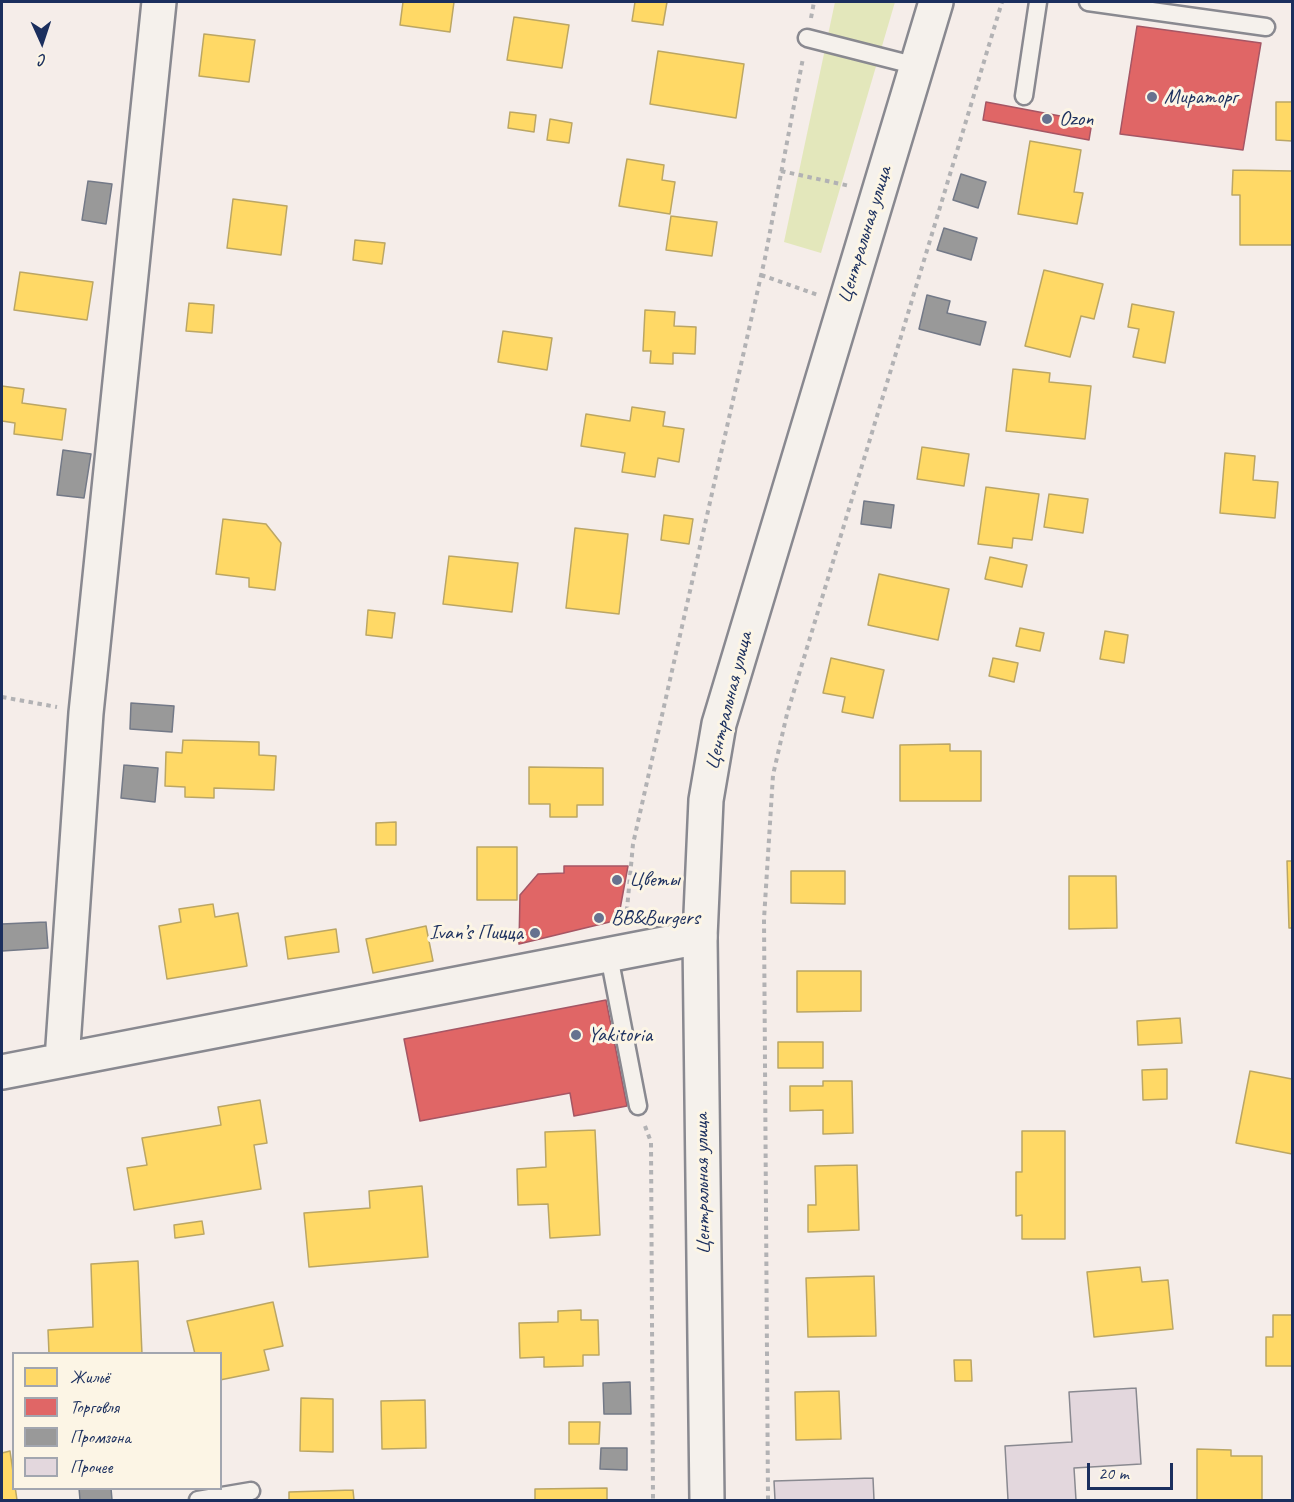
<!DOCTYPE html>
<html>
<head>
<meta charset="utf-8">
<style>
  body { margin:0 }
  #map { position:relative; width:1294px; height:1502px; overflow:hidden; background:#f5ede9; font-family:Caveat,sans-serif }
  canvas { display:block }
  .frame { position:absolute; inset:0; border:3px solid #1b2f5e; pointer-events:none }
  .legend { position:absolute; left:12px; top:1352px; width:210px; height:138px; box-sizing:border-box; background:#fcf5e5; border:2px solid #a2a6af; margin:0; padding:8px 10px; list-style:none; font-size:18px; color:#1b2f5e }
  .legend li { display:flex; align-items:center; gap:12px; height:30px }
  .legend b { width:30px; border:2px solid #a2a6af }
  .north { position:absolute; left:12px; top:12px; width:60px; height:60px; -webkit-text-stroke:4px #fcf5e5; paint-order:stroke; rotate:177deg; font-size:16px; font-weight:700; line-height:24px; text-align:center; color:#1b2f5e }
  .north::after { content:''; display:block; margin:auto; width:21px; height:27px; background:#1b2f5e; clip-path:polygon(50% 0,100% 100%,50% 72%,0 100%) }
  .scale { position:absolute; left:1087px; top:1463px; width:86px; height:27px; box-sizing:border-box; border:3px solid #1b2f5e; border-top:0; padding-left:8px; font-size:18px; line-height:21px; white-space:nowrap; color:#1b2f5e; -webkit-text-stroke:4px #fcf5e5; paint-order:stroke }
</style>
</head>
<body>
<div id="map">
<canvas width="1294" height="1502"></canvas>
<div class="frame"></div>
<ul class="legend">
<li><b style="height:16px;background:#ffd966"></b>Жильё</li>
<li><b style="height:16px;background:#e06666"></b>Торговля</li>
<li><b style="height:16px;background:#999"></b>Промзона</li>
<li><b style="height:16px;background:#e3d7dd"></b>Прочее</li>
</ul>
<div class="north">С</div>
<div class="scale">20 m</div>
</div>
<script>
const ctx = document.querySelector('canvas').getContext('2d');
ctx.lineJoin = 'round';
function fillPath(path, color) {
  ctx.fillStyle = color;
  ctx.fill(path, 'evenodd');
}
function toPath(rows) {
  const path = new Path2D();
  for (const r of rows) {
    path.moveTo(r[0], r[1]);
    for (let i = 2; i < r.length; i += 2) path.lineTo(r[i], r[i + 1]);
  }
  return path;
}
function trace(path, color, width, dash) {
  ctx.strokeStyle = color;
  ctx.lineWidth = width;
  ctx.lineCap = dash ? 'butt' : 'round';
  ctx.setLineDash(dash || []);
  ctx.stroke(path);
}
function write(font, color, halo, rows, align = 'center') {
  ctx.font = font + ' Caveat,sans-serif';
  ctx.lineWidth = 6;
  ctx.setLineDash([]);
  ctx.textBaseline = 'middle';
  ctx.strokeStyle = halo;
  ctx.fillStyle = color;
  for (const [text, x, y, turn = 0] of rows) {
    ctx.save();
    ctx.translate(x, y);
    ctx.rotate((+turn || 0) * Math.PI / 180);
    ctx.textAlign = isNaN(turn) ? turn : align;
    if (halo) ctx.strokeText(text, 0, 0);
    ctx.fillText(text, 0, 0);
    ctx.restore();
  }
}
const green = toPath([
  [835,2,895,2,821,253,784,242]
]);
const homes = toPath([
  [403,2,454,2,450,32,400,25,403,2],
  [635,2,667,2,663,25,632,21,635,2],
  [514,17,569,25,562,68,507,60,514,17],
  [204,34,255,40,249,82,199,76,204,34],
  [658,51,744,64,736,118,650,104,658,51],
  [1276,102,1292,102,1292,141,1276,140,1276,102],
  [510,112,536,115,534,132,508,128,510,112],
  [550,119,572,123,569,143,547,140,550,119],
  [1030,141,1081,150,1074,192,1083,193,1077,224,1018,214,1030,141],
  [627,159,664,165,662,180,675,182,670,214,619,206,627,159],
  [1233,170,1292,171,1292,245,1240,245,1240,195,1232,195,1233,170],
  [233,199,287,206,281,255,227,248,233,199],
  [671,216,717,222,712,256,666,250,671,216],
  [355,240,385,243,382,264,353,260,355,240],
  [1044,270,1103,284,1094,319,1081,316,1070,357,1025,346,1044,270],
  [20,272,93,282,87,320,14,310,20,272],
  [189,303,214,305,212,333,186,331,189,303],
  [1132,304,1174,312,1165,363,1133,357,1139,329,1128,327,1132,304],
  [645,310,675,312,674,326,696,327,695,354,673,353,673,364,650,363,651,351,643,351,645,310],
  [503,331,552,338,547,370,498,362,503,331],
  [1013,369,1050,373,1049,382,1091,386,1085,439,1006,431,1013,369],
  [2,386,24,389,22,403,66,409,62,440,14,434,15,423,2,421,2,386],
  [632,407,665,412,663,426,684,429,679,462,658,458,655,477,622,472,625,453,581,446,586,414,630,421,632,407],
  [922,447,969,454,964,486,917,479,922,447],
  [1225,453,1255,456,1253,480,1278,482,1275,518,1220,513,1225,453],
  [986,487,1039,494,1032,540,1013,538,1012,548,978,544,986,487],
  [1049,494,1088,499,1083,533,1044,527,1049,494],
  [664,515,693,519,689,544,661,540,664,515],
  [223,519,266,524,281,543,275,590,249,587,249,578,216,574,223,519],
  [575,528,628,534,619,614,566,608,575,528],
  [449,556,518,563,512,612,443,604,449,556],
  [990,557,1027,565,1022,587,985,579,990,557],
  [879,574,949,589,938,640,868,625,879,574],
  [368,610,395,613,392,638,366,635,368,610],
  [1020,628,1044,633,1040,651,1016,646,1020,628],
  [1105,631,1128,635,1124,663,1100,659,1105,631],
  [831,658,884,670,873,718,842,712,845,697,823,693,831,658],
  [993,658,1018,663,1014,682,989,676,993,658],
  [183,740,259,742,259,755,276,756,274,790,214,788,214,798,185,797,185,787,165,786,166,752,182,753,183,740],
  [950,744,950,751,981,751,981,801,900,801,900,745,950,744],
  [529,767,603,768,603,805,577,805,577,817,550,817,550,804,529,804,529,767],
  [396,822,396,845,376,845,376,823,396,822],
  [477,847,517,847,517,900,477,900,477,847],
  [1287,861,1292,861,1292,928,1289,928,1287,861],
  [791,871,845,871,845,904,791,903,791,871],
  [1069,876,1116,876,1117,928,1069,929,1069,876],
  [213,904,215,917,238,913,247,966,167,979,159,926,181,922,179,909,213,904],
  [426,926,433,961,373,973,366,939,426,926],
  [336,929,339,952,288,959,285,937,336,929],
  [797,971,861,971,861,1011,797,1012,797,971],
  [1180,1018,1182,1043,1138,1045,1137,1021,1180,1018],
  [778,1042,823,1042,823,1068,778,1068,778,1042],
  [1167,1069,1167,1099,1143,1100,1142,1070,1167,1069],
  [1250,1071,1292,1079,1292,1154,1236,1143,1250,1071],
  [823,1081,852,1081,853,1133,823,1134,823,1110,790,1111,790,1086,823,1086,823,1081],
  [260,1100,267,1143,254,1145,261,1189,134,1210,127,1168,147,1165,142,1138,221,1125,218,1107,260,1100],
  [595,1130,600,1235,550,1238,548,1204,518,1205,517,1169,546,1167,545,1132,595,1130],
  [1022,1131,1065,1131,1065,1239,1022,1239,1022,1215,1016,1216,1016,1172,1022,1172,1022,1131],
  [857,1165,859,1230,808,1232,808,1205,816,1205,815,1166,857,1165],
  [422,1186,428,1257,309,1267,304,1213,370,1208,369,1191,422,1186],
  [202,1221,204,1234,175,1238,174,1225,202,1221],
  [138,1261,142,1354,49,1354,48,1330,93,1327,91,1264,138,1261],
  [1140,1267,1142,1282,1168,1280,1173,1329,1094,1337,1087,1272,1140,1267],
  [874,1276,876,1336,808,1337,806,1278,874,1276],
  [273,1302,283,1346,264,1350,269,1370,220,1380,220,1354,195,1354,187,1321,273,1302],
  [581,1310,581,1320,598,1320,599,1355,583,1355,583,1366,544,1367,544,1357,520,1358,519,1323,558,1322,558,1311,581,1310],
  [1273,1315,1292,1315,1292,1366,1266,1366,1266,1337,1273,1337,1273,1315],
  [954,1360,971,1360,972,1381,955,1381,954,1360],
  [839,1391,841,1439,796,1440,795,1392,839,1391],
  [301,1398,333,1399,333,1452,300,1451,301,1398],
  [425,1400,426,1448,382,1449,381,1401,425,1400],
  [569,1422,600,1422,599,1444,569,1444,569,1422],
  [1197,1449,1231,1450,1231,1456,1262,1456,1262,1500,1197,1500,1197,1449],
  [10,1451,17,1500,2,1500,2,1453,10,1451],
  [607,1488,607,1500,535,1500,535,1489,607,1488],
  [353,1490,354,1500,289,1500,289,1492,353,1490]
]);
const shops = toPath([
  [1137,26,1261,43,1243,150,1120,134,1137,26],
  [986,102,1092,122,1089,140,983,120,986,102],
  [564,866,628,866,618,920,519,944,520,895,538,874,564,873,564,866],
  [606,1000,627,1106,574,1116,570,1093,420,1121,404,1039,606,1000]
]);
const industry = toPath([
  [961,174,986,182,978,208,953,200,961,174],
  [88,181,112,184,106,224,82,220,88,181],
  [944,228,977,238,971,260,937,250,944,228],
  [927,295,950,301,947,313,986,322,980,345,919,329,927,295],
  [63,450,91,454,84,498,57,495,63,450],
  [864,501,894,505,891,528,861,524,864,501],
  [131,703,174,706,172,732,130,729,131,703],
  [124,765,158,768,155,802,121,798,124,765],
  [46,922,48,948,2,951,2,924,46,922],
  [630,1382,631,1414,604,1414,603,1383,630,1382],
  [601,1448,627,1448,627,1470,600,1469,601,1448],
  [79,1488,111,1488,112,1500,80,1500,79,1488]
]);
const building = toPath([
  [1136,1388,1141,1464,1074,1468,1076,1500,1008,1500,1005,1446,1072,1442,1069,1392,1136,1388],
  [873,1478,874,1500,775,1500,774,1481,873,1478]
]);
const path = toPath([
  [811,18,814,2],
  [781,171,850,186],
  [761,275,818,295],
  [2,697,57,707],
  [626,920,633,844,765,258,803,58],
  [645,1126,651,1142,653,1500],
  [768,1500,764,919,773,775,787,714,1002,2]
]);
const service = toPath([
  [1088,2,1266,27],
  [807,38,917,66],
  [1024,96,1038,2],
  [609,956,638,1106],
  [198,1500,251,1491]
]);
const minor = toPath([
  [62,1060,86,713,159,2],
  [2,1072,700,937]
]);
const secondary = toPath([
  [707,1500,700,937,706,800,719,724,936,2]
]);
const markers = [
  [1152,97,6,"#67728f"],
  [1047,119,6,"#67728f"],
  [617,880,6,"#67728f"],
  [599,918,6,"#67728f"],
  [535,933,6,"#67728f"],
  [576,1035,6,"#67728f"]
];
const poiNames = [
  ["Мираторг",1164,97],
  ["Ozon",1059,119],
  ["Цветы",629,880],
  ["BB&Burgers",611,918],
  ["Ivan’s Пицца",523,933,"right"],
  ["Yakitoria",588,1035]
];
const streetNames = [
  ["Центральная улица",865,235,-73],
  ["Центральная улица",729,701,-76],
  ["Центральная улица",703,1184,-91]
];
fillPath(green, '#e3e7bb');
fillPath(homes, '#ffd966');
trace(homes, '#bba664', 1.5);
fillPath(shops, '#e06666');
trace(shops, '#a55664', 1.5);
fillPath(industry, '#999');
trace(industry, '#737987', 1.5);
fillPath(building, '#e3d7dd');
trace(building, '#898990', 1.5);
trace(service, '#898990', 21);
trace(minor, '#898990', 38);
trace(secondary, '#898990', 38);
trace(path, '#b2b2b4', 4, [4.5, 4.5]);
trace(service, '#f5f1ec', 16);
trace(minor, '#f5f1ec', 33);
trace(secondary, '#f5f1ec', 33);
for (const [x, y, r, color] of markers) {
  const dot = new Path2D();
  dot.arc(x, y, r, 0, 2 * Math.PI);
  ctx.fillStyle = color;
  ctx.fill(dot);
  trace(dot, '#fcf5e5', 2);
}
write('21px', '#1b2f5e', '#fcf5e5', poiNames, 'left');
write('21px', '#1b2f5e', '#fcf5e5', streetNames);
</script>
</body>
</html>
